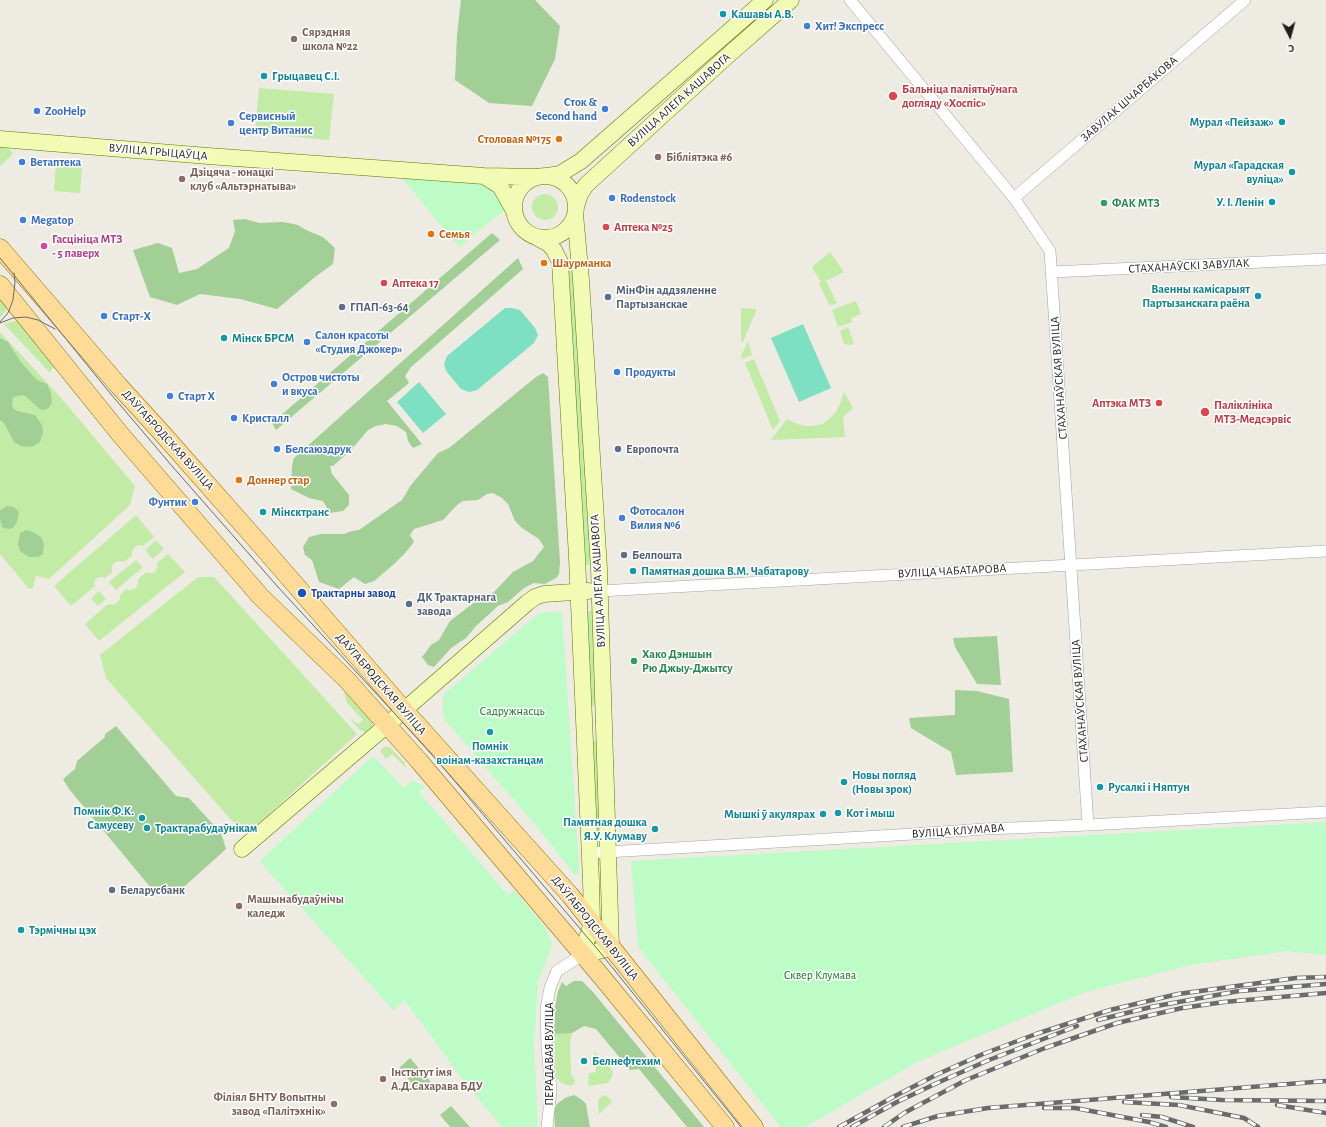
<!DOCTYPE html>
<html>
<head>
<meta charset="utf-8">
<style>
  body { margin:0 }
  #map { position:relative; width:1326px; height:1127px; overflow:hidden; background:#eeebe2; font-family:"Alegreya Sans",sans-serif }
  canvas { display:block }
  .north { position:absolute; left:1270px; top:16px; width:40px; height:40px; -webkit-text-stroke:3px #fff; paint-order:stroke; rotate:174deg; font-size:11px; font-weight:700; line-height:16px; text-align:center; color:#1d1d1d }
  .north::after { content:''; display:block; margin:auto; width:14px; height:18px; background:#1d1d1d; clip-path:polygon(50% 0,100% 100%,50% 72%,0 100%) }
</style>
</head>
<body>
<div id="map">
<canvas width="1326" height="1127"></canvas>
<div class="north">С</div>
</div>
<script>
const ctx = document.querySelector('canvas').getContext('2d');
ctx.lineJoin = 'round';
function fillPath(path, color) {
  ctx.fillStyle = color;
  ctx.fill(path, 'evenodd');
}
function toPath(rows) {
  const path = new Path2D();
  for (const r of rows) {
    if (r.length === 3) {
      path.moveTo(r[0] + r[2], r[1]);
      path.arc(r[0], r[1], r[2], 0, 2 * Math.PI);
      continue;
    }
    path.moveTo(r[0], r[1]);
    for (let i = 2; i < r.length; i += 2) path.lineTo(r[i], r[i + 1]);
  }
  return path;
}
function trace(path, color, width, dash) {
  ctx.strokeStyle = color;
  ctx.lineWidth = width;
  ctx.lineCap = dash ? 'butt' : 'round';
  ctx.setLineDash(dash || []);
  ctx.stroke(path);
}
function write(font, color, halo, rows, align = 'center') {
  ctx.font = font + ' "Alegreya Sans",sans-serif';
  ctx.lineWidth = 3;
  ctx.setLineDash([]);
  ctx.textBaseline = 'middle';
  ctx.strokeStyle = halo;
  ctx.fillStyle = color;
  for (const [text, x, y, turn = 0] of rows) {
    ctx.save();
    ctx.translate(x, y);
    ctx.rotate((+turn || 0) * Math.PI / 180);
    ctx.textAlign = isNaN(turn) ? turn : align;
    if (halo) ctx.strokeText(text, 0, 0);
    ctx.fillText(text, 0, 0);
    ctx.restore();
  }
}
const grass = toPath([
  [259,88,334,94,329,140,255,133],
  [0,145,7,146,13,154,0,166],
  [56,165,82,167,80,193,54,191],
  [545,207,13],
  [830,252,844,272,826,281,837,303,830,306,819,284,821,282,812,267],
  [567,269,574,269,591,564,583,565],
  [0,298,8,307,1,317,0,316],
  [856,301,861,314,851,318,852,322,838,327,832,310],
  [741,308,756,309,756,311,743,342,741,341],
  [19,320,54,365,50,373,4,324],
  [848,327,854,343,850,345,844,344,840,331],
  [0,332,62,399,135,486,130,505,49,579,36,576,33,588,29,589,0,554],
  [748,341,752,355,742,359,741,356],
  [754,359,780,421,773,430,745,363],
  [844,392,853,408,843,417,845,437,771,440,787,419,797,424,805,426,813,426,822,424,829,419,835,413,840,404],
  [136,515,154,537,143,546,139,545,134,548,132,552,132,556,124,562,119,561,114,563,112,567,112,572,105,578,101,577,97,578,94,582,95,586,71,606,54,586],
  [156,540,164,549,153,559,145,550],
  [168,554,185,572,99,641,85,624,108,604,113,605,117,603,120,599,120,595,126,589,131,590,136,588,138,584,138,579,147,572,150,573,155,572,157,567,157,563],
  [136,560,143,567,116,590,109,582],
  [198,577,214,577,357,734,260,822,247,830,241,831,106,678,100,655],
  [99,591,106,599,98,606,91,598],
  [587,611,594,611,597,705,590,706],
  [344,692,368,707,374,721,371,728,366,732,360,730,352,721,351,718,358,724,363,720,347,703],
  [597,740,601,835,595,836,592,741],
  [384,747,390,747,403,761,406,766,406,768,392,754,386,759,380,750],
  [572,1033,570,1043,571,1074,575,1081,574,1084,570,1086,564,1084,556,1079,554,1034],
  [594,1051,612,1070,613,1075,608,1083,588,1086,589,1073,596,1072],
  [603,1095,608,1097,612,1102,599,1114,598,1100]
]);
const forest = toPath([
  [461,0,535,0,560,26,555,59,532,106,489,103,455,80,457,35],
  [245,219,259,223,283,222,298,225,306,230,323,237,335,248,333,264,315,277,277,309,240,299,200,294,177,305,150,297,133,250,158,243,172,248,179,273,197,269,229,248,235,231,233,220],
  [492,233,500,240,276,430,272,423],
  [518,258,523,269,411,367,405,376,409,383,387,401,422,444,413,448,408,441,406,432,397,426,386,424,376,426,368,430,352,449,333,466,330,466,332,474,349,495,349,505,343,511,330,513,323,501,309,498,291,489,292,466,294,458],
  [0,338,8,342,20,361,37,380,47,384,51,393,52,403,48,409,41,410,24,395,13,397,12,403,13,408,17,411,35,415,42,425,43,432,40,442,32,447,21,446,14,442,4,423,0,420],
  [543,373,548,377,560,562,559,574,556,578,545,584,534,583,524,588,508,602,498,606,476,626,466,638,451,648,434,667,428,665,422,657,431,645,439,640,450,621,480,598,494,592,513,572,533,561,544,547,539,539,522,528,515,521,508,504,502,498,493,493,487,494,478,500,463,501,457,505,443,520,414,529,410,535,414,542,405,553,393,565,374,581,365,584,354,577,339,589,319,582,312,560,305,555,303,547,309,537,321,534,344,534,352,531,359,530,402,500,411,485,438,453,449,448,536,377],
  [7,506,14,507,19,512,17,522,13,528,8,529,2,527,0,519,0,510],
  [26,530,33,532,41,537,44,544,43,554,38,557,29,557,20,551,18,544,20,533],
  [997,636,1001,685,977,684,955,647,953,638],
  [955,690,977,691,1009,699,1013,772,956,775,951,752,911,728,909,718,955,715],
  [116,726,176,796,189,798,221,833,226,849,175,895,167,887,157,891,151,888,69,789,63,779,75,769,77,761,105,737,105,734],
  [574,981,582,981,593,992,704,1127,687,1127,639,1069,630,1070,596,1029,584,1026,572,1033,554,1034,555,1007,558,991,562,982,566,986],
  [410,1058,431,1082,419,1092,399,1068],
  [574,1095,582,1100,586,1104,590,1127,555,1127,554,1111,557,1104,565,1098],
  [451,1106,470,1127,450,1127,440,1115]
]);
const park = toPath([
  [400,176,476,183,491,187,506,209,459,247],
  [562,611,579,868,576,876,538,828,445,720,443,711,443,695,539,613],
  [373,756,404,788,412,780,425,787,419,792,508,895,514,890,544,926,552,943,549,954,538,982,534,1046,538,1127,502,1127,464,1082,442,1051,404,1000,394,1011,261,863,263,858],
  [1326,822,1326,955,1287,951,1190,965,1086,992,919,1061,805,1127,781,1127,638,947,631,861]
]);
const pitch = toPath([
  [505,308,512,308,520,310,535,328,538,335,534,343,477,390,469,392,461,389,446,371,444,364,447,356],
  [803,324,831,388,799,402,771,338],
  [419,382,446,414,423,433,397,402]
]);
const street = toPath([
  [850,0,1014,198,1050,251,1088,825],
  [1014,198,1245,0],
  [1052,272,1326,259],
  [600,591,1326,551],
  [590,853,913,834,985,829,1088,825,1326,812],
  [547,1127,551,1091,547,1046,546,1009,550,988,557,971,582,955]
]);
const secondary = toPath([
  [0,139,208,156,484,176,536,177],
  [484,176,500,186,513,209],
  [548,176,560,174,581,161,765,0],
  [545,207,31],
  [576,207,580,194,586,185,725,58,791,0],
  [575,214,581,280,599,569,611,948,582,955],
  [536,237,549,244,554,250,560,262,577,557,591,881,592,923,582,955],
  [242,849,387,725,527,603,535,597,544,594,588,591]
]);
const primary = toPath([
  [0,248,119,386,161,432,252,535,404,710,570,895,754,1127],
  [0,285,120,434,260,596,347,680,419,761,601,976,725,1127]
]);
const tram = toPath([
  [0,258,110,393,172,466,278,587,430,752,599,951,741,1127],
  [0,322,8,313,13,300,15,282,14,273],
  [0,323,13,318,26,317,38,320,55,329]
]);
const rail = toPath([
  [1098,1020,1151,1007,1239,991,1326,984],
  [1171,1097,1222,1100,1326,1101],
  [1124,1102,1179,1105,1244,1118,1258,1127],
  [1277,1105,1326,1113],
  [1044,1108,1075,1108,1149,1122,1166,1127],
  [1142,1115,1162,1117,1193,1127],
  [839,1127,895,1096,938,1074,983,1054,1036,1034,1110,1010,1178,994,1296,978,1326,977],
  [852,1127,897,1102,937,1083,989,1060,1077,1026],
  [884,1127,904,1113,966,1080,1045,1048,1117,1023,1182,1008,1224,1002,1326,993],
  [903,1127,938,1116,988,1108,1326,1081]
]);
const markers = [
  [723,14,4,"#0f9aa8"],
  [807,26,4,"#3f7fe0"],
  [294,39,4,"#8d6e63"],
  [264,76,4,"#0f9aa8"],
  [893,96,5,"#e0444e"],
  [605,109,4,"#3f7fe0"],
  [37,111,4,"#3f7fe0"],
  [1282,122,4,"#0f9aa8"],
  [231,123,4,"#3f7fe0"],
  [559,139,4,"#e8710a"],
  [658,157,4,"#8d6e63"],
  [22,162,4,"#3f7fe0"],
  [1292,172,4,"#0f9aa8"],
  [182,179,4,"#8d6e63"],
  [612,198,4,"#3f7fe0"],
  [1272,202,4,"#0f9aa8"],
  [1104,203,4,"#2e9e5b"],
  [23,220,4,"#3f7fe0"],
  [606,227,4,"#e0444e"],
  [431,234,4,"#e8710a"],
  [44,246,4,"#d1479c"],
  [544,263,4,"#e8710a"],
  [384,283,4,"#e0444e"],
  [1258,296,4,"#0f9aa8"],
  [608,297,4,"#5c6f8a"],
  [342,307,4,"#5c6f8a"],
  [104,316,4,"#3f7fe0"],
  [224,338,4,"#0f9aa8"],
  [307,342,4,"#3f7fe0"],
  [617,372,4,"#3f7fe0"],
  [274,384,4,"#3f7fe0"],
  [170,396,4,"#3f7fe0"],
  [1159,403,4,"#e0444e"],
  [1205,412,5,"#e0444e"],
  [234,418,4,"#3f7fe0"],
  [277,449,4,"#3f7fe0"],
  [618,449,4,"#5c6f8a"],
  [239,480,4,"#e8710a"],
  [195,502,4,"#3f7fe0"],
  [263,512,4,"#0f9aa8"],
  [622,518,4,"#3f7fe0"],
  [624,555,4,"#5c6f8a"],
  [633,571,4,"#0f9aa8"],
  [302,593,5,"#1a4fb4"],
  [409,604,4,"#5c6f8a"],
  [634,661,4,"#2e9e5b"],
  [490,732,4,"#0f9aa8"],
  [844,782,4,"#0f9aa8"],
  [1100,787,4,"#0f9aa8"],
  [838,813,4,"#0f9aa8"],
  [823,814,4,"#0f9aa8"],
  [142,818,4,"#0f9aa8"],
  [147,828,4,"#0f9aa8"],
  [655,829,4,"#0f9aa8"],
  [112,890,4,"#5c6f8a"],
  [239,906,4,"#8d6e63"],
  [21,930,4,"#0f9aa8"],
  [584,1061,4,"#0f9aa8"],
  [383,1079,4,"#8d6e63"],
  [334,1104,4,"#8d6e63"]
];
const cultureNames = [
  ["Кашавы А.В.",731,14],
  ["Грыцавец С.І.",272,76],
  ["Мурал «Пейзаж»",1274,122,"right"],
  ["Мурал «Гарадская",1284,165,"right"],
  ["вуліца»",1284,179,"right"],
  ["У. І. Ленін",1264,202,"right"],
  ["Ваенны камісарыят",1250,289,"right"],
  ["Партызанскага раёна",1250,303,"right"],
  ["Мінск БРСМ",232,338],
  ["Мінсктранс",271,512],
  ["Памятная дошка В.М. Чабатарову",641,571],
  ["Помнік",490,746,"center"],
  ["воінам-казахстанцам",490,760,"center"],
  ["Новы погляд",852,775],
  ["(Новы зрок)",852,789],
  ["Русалкі і Няптун",1108,787],
  ["Помнік Ф.К.",134,811,"right"],
  ["Самусеву",134,825,"right"],
  ["Кот і мыш",846,813],
  ["Мышкі ў акулярах",815,814,"right"],
  ["Памятная дошка",647,822,"right"],
  ["Я.У. Клумаву",647,836,"right"],
  ["Трактарабудаўнікам",155,828],
  ["Тэрмічны цэх",29,930],
  ["Белнефтехим",592,1061]
];
const shopNames = [
  ["Хит! Экспресс",815,26],
  ["Сток &",597,102,"right"],
  ["Second hand",597,116,"right"],
  ["ZooHelp",45,111],
  ["Сервисный",239,116],
  ["центр Витанис",239,130],
  ["Ветаптека",30,162],
  ["Rodenstock",620,198],
  ["Megatop",31,220],
  ["Старт-X",112,316],
  ["Салон красоты",315,335],
  ["«Студия Джокер»",315,349],
  ["Продукты",625,372],
  ["Остров чистоты",282,377],
  ["и вкуса",282,391],
  ["Старт Х",178,396],
  ["Кристалл",242,418],
  ["Белсаюздрук",285,449],
  ["Фунтик",187,502,"right"],
  ["Фотосалон",630,511],
  ["Вилия №6",630,525]
];
const educationNames = [
  ["Сярэдняя",302,32],
  ["школа №22",302,46],
  ["Бібліятэка #6",666,157],
  ["Дзіцяча - юнацкі",190,172],
  ["клуб «Альтэрнатыва»",190,186],
  ["Машынабудаўнічы",247,899],
  ["каледж",247,913],
  ["Інстытут імя",391,1072],
  ["А.Д.Сахарава БДУ",391,1086],
  ["Філіял БНТУ Вопытны",326,1097,"right"],
  ["завод «Палітэхнік»",326,1111,"right"]
];
const healthNames = [
  ["Бальніца паліятыўнага",902,89],
  ["догляду «Хоспіс»",902,103],
  ["Аптека №25",614,227],
  ["Аптека 17",392,283],
  ["Аптэка МТЗ",1151,403,"right"],
  ["Паліклініка",1214,405],
  ["МТЗ-Медсэрвіс",1214,419]
];
const streetNames = [
  ["ЗАВУЛАК ШЧАРБАКОВА",1129,99,-41],
  ["ВУЛІЦА АЛЕГА КАШАВОГА",679,100,-42],
  ["ВУЛІЦА ГРЫЦАЎЦА",158,152,5],
  ["СТАХАНАЎСКІ ЗАВУЛАК",1189,266,-3],
  ["СТАХАНАЎСКАЯ ВУЛІЦА",1059,378,-94],
  ["ДАЎГАБРОДСКАЯ ВУЛІЦА",168,440,48],
  ["ВУЛІЦА ЧАБАТАРОВА",952,571,-3],
  ["ВУЛІЦА АЛЕГА КАШАВОГА",598,581,-93],
  ["ДАЎГАБРОДСКАЯ ВУЛІЦА",381,684,49],
  ["СТАХАНАЎСКАЯ ВУЛІЦА",1080,701,-94],
  ["ВУЛІЦА КЛУМАВА",958,831,-4],
  ["ДАЎГАБРОДСКАЯ ВУЛІЦА",595,928,51],
  ["ПЕРАДАВАЯ ВУЛІЦА",549,1054,-90]
];
const foodNames = [
  ["Столовая №175",551,139,"right"],
  ["Семья",439,234],
  ["Шаурманка",552,263],
  ["Доннер стар",247,480]
];
const leisureNames = [
  ["ФАК МТЗ",1112,203],
  ["Хако Дэншын",642,654],
  ["Рю Джыу-Джытсу",642,668]
];
const hotelNames = [
  ["Гасцініца МТЗ",52,239],
  ["- 5 паверх",52,253]
];
const serviceNames = [
  ["МінФін аддзяленне",616,290],
  ["Партызанскае",616,304],
  ["ГПАП-63-64",350,307],
  ["Европочта",626,449],
  ["Белпошта",632,555],
  ["ДК Трактарнага",417,597],
  ["завода",417,611],
  ["Беларусбанк",120,890]
];
const transitNames = [
  ["Трактарны завод",311,593]
];
const parkNames = [
  ["Садружнасць",512,711],
  ["Сквер Клумава",820,975]
];
fillPath(grass, '#c2eba6');
fillPath(forest, '#a1cf95');
fillPath(park, '#bdfbc7');
fillPath(pitch, '#7de0c3');
trace(street, '#a4a4a4', 12);
trace(secondary, '#5f7602', 17);
trace(primary, '#957100', 19);
trace(street, '#fff', 11);
trace(secondary, '#f1fbb3', 16);
trace(primary, '#fedb97', 18);
trace(tram, '#6b6b6b', 1);
trace(rail, '#6b6b6b', 4.5);
trace(rail, '#fff', 3, [9]);
for (const [x, y, r, color] of markers) {
  const dot = new Path2D();
  dot.arc(x, y, r, 0, 2 * Math.PI);
  ctx.fillStyle = color;
  ctx.fill(dot);
  trace(dot, '#fff', 1.5);
}
write('bold 12px', '#0d838f', '#fff', cultureNames, 'left');
write('bold 12px', '#366cbe', '#fff', shopNames, 'left');
write('bold 12px', '#785e54', '#fff', educationNames, 'left');
write('bold 12px', '#be3a42', '#fff', healthNames, 'left');
write('12px', '#1d1d1d', '#fff', streetNames);
write('bold 12px', '#c56008', '#fff', foodNames, 'left');
write('bold 12px', '#27864d', '#fff', leisureNames, 'left');
write('bold 12px', '#b23c85', '#fff', hotelNames, 'left');
write('bold 12px', '#4e5e75', '#fff', serviceNames, 'left');
write('bold 12px', '#164399', '#fff', transitNames, 'left');
write('12px', '#087d1c', '#fff', parkNames);
</script>
</body>
</html>
